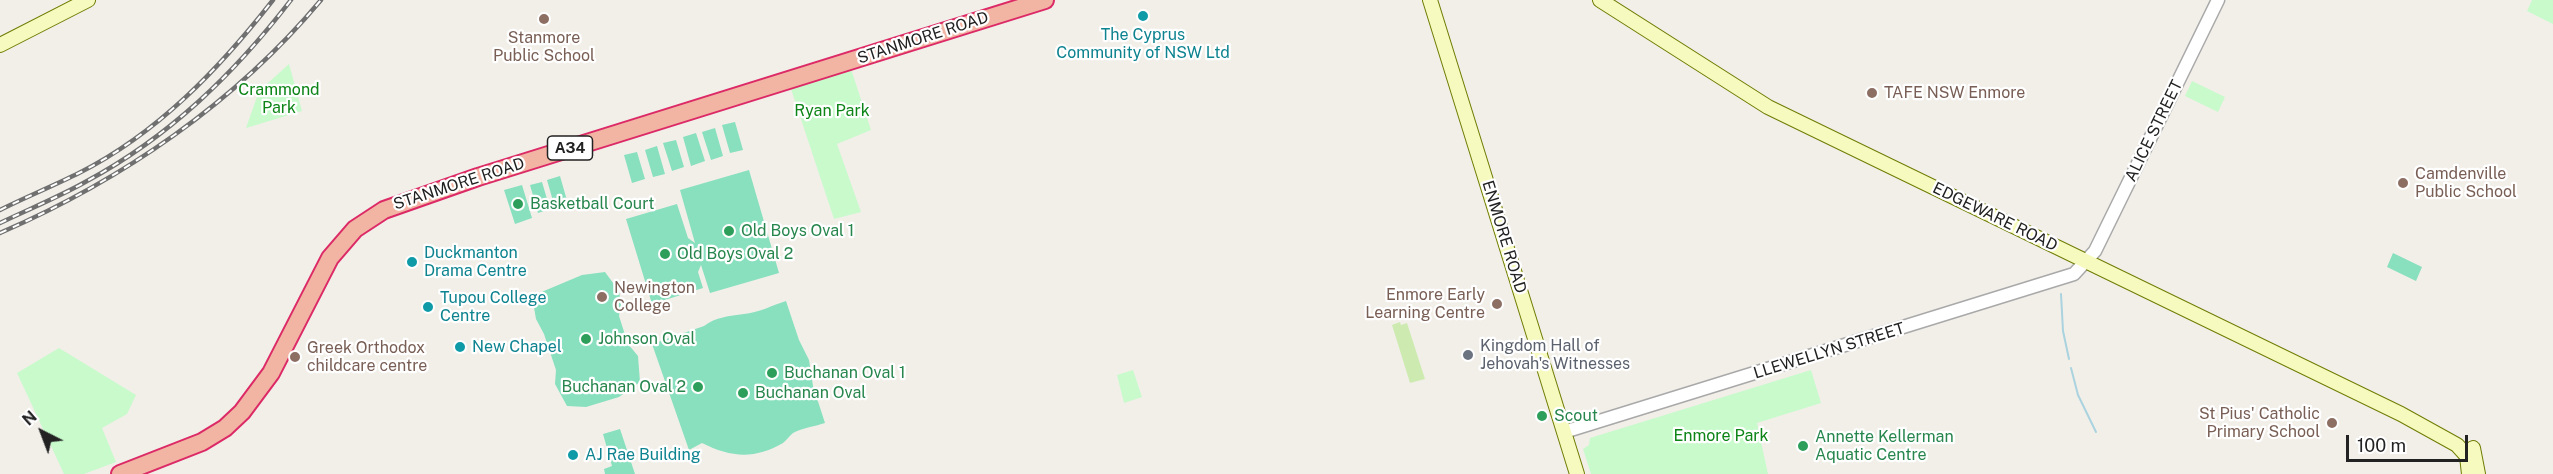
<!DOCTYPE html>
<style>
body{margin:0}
#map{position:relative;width:2553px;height:474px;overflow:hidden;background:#f2efe9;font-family:"Public Sans",sans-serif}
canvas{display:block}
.north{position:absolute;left:12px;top:402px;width:60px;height:60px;-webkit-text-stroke:4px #fff;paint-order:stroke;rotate:318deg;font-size:16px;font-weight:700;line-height:24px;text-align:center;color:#222}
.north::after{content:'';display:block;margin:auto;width:21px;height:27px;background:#222;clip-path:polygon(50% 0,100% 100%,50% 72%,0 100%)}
.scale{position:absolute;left:2346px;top:435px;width:122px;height:27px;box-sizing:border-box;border:3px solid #222;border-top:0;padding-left:8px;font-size:18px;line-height:21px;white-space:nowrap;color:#222;-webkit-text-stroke:4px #fff;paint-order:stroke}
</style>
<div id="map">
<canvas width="2553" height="474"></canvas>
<div class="north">N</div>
<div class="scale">100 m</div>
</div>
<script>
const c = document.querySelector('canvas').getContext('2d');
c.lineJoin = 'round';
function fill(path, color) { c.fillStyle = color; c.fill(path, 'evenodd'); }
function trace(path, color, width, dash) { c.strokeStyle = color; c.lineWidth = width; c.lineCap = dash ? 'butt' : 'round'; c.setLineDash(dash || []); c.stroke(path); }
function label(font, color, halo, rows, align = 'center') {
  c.font = font + ' "Public Sans",sans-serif'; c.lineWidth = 4.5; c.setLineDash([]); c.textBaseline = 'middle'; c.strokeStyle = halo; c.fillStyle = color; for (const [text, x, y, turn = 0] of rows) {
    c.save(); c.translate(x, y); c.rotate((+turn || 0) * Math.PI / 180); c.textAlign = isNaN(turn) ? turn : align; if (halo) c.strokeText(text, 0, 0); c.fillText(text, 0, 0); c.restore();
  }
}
fill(new Path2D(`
 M 1400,322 L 1401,325 L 1407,323 L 1425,379 L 1410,383 L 1392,325 Z`), '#cdebb0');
fill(new Path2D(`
 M 2532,0 L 2553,0 L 2553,24 L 2527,11 Z
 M 289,64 L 302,111 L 246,128 L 259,91 Z
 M 851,69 L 871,130 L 837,144 L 861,212 L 834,219 L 791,89 Z
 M 2192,81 L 2225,97 L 2218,112 L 2185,96 Z
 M 59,348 L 136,395 L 127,414 L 102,428 L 116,462 L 84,474 L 64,474 L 17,373 Z
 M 1133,370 L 1142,397 L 1124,403 L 1117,375 Z
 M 1811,370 L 1821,403 L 1757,423 L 1768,474 L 1591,474 L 1583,449 L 1589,445 L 1590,438 Z`), '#c8facc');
fill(new Path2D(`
 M 735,122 L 743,150 L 730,153 L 722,125 Z
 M 715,128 L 723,156 L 711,160 L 702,132 Z
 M 696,133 L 705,161 L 691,166 L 683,137 Z
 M 676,140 L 684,167 L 672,171 L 663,143 Z
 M 657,146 L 665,174 L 653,177 L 645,150 Z
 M 637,152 L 645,179 L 632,183 L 624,155 Z
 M 749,170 L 779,273 L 710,293 L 701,265 L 698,272 L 703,288 L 652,304 L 626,219 L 677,204 L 688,238 L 695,243 L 680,190 Z
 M 560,176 L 568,204 L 555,208 L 547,180 Z
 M 542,182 L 550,209 L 538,213 L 530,185 Z
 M 522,185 L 532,218 L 515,224 L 504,190 Z
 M 2393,253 L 2422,267 L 2416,281 L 2387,267 Z
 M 605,272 L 619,291 L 621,304 L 619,316 L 628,344 L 638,356 L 640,382 L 619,397 L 586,407 L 567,406 L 555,384 L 556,370 L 544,334 L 536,319 L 532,296 L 582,275 Z
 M 786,301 L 799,340 L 809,360 L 813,386 L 825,423 C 816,426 802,428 793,433 C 789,436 787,440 783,443 C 754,460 730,457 702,443 L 689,450 L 652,344 L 704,326 C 716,317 729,316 744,314 C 758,313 773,305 786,301 Z
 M 620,429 L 635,474 L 605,474 L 604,469 L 612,466 L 603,434 Z`), '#88e0be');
trace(new Path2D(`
 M 2061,294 L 2063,331 L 2069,359
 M 2071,368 L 2078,395 L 2096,432`), '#aad3df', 2);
const tertiary = new Path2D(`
 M 1564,432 L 2074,274 L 2095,251 L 2218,0`);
const secondary = new Path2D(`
 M 1430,0 L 1577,474
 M 1600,0 L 1768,107 L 2401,414 L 2457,445 L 2467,456 L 2469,474
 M 0,45 L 88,0
 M 2473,448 L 2478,474`);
const trunk = new Path2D(`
 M 120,474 L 202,442 L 225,428 L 242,412 L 271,373 L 330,258 L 355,229 L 384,210 L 478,177 L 1045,0`);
trace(tertiary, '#a9a9a9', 15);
trace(secondary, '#707d05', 16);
trace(trunk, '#dc2a67', 20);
trace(tertiary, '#fff', 12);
trace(secondary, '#f7fabf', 14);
trace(trunk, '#f2b4a3', 16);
const rail = new Path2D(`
 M 0,210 C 26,197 53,186 79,173 C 158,133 219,69 273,0
 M 0,223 C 29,209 59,197 87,181 C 169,137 234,74 291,0
 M 0,233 C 122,180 235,103 321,0`);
trace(rail, '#707070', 4.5);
trace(rail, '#fff', 2, [7]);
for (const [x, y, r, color] of [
 [1143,16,6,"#0f9aa8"],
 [544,19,6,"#8d6e63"],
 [1872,93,6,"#8d6e63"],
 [2403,183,6,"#8d6e63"],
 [518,204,6,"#2e9e5b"],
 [729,231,6,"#2e9e5b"],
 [665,254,6,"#2e9e5b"],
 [412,262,6,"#0f9aa8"],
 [602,297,6,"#8d6e63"],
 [1497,304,6,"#8d6e63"],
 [428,307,6,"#0f9aa8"],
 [586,339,6,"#2e9e5b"],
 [460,347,6,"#0f9aa8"],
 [1468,355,6,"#6b7280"],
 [295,357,6,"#8d6e63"],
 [772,373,6,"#2e9e5b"],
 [698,387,6,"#2e9e5b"],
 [743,393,6,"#2e9e5b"],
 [1542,416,6,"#2e9e5b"],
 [2332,423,6,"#8d6e63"],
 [1803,446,6,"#2e9e5b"],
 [573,455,6,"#0f9aa8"]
]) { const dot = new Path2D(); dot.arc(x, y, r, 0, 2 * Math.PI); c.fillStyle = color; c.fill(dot); trace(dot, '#fff', 2); }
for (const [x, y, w] of [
 [570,148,45]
]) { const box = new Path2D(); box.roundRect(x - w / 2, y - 12, w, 24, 4.5); c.fillStyle = '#fff'; c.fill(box); trace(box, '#222', 1.5); }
label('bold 15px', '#222', null, [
 ["A34",570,148]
]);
label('16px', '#0d838f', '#fff', [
 ["The Cyprus",1143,35,"center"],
 ["Community of NSW Ltd",1143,53,"center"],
 ["Duckmanton",424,253],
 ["Drama Centre",424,271],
 ["Tupou College",440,298],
 ["Centre",440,316],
 ["New Chapel",472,347],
 ["AJ Rae Building",585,455]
], 'left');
label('16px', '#785e54', '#fff', [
 ["Stanmore",544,38,"center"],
 ["Public School",544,56,"center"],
 ["TAFE NSW Enmore",1884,93],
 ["Camdenville",2415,174],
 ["Public School",2415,192],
 ["Newington",614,288],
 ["College",614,306],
 ["Enmore Early",1485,295,"right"],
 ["Learning Centre",1485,313,"right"],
 ["Greek Orthodox",307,348],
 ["childcare centre",307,366],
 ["St Pius' Catholic",2320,414,"right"],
 ["Primary School",2320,432,"right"]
], 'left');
label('16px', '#222', '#fff', [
 ["STANMORE ROAD",923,38,-18],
 ["ALICE STREET",2154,131,-64],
 ["STANMORE ROAD",459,184,-18],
 ["EDGEWARE ROAD",1995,217,26],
 ["ENMORE ROAD",1504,237,73],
 ["LLEWELLYN STREET",1829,351,-17]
]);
label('16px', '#0c8416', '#fff', [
 ["Crammond",279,90],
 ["Park",279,108],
 ["Ryan Park",832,111],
 ["Enmore Park",1721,436]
]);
label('16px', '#27864d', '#fff', [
 ["Basketball Court",530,204],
 ["Old Boys Oval 1",741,231],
 ["Old Boys Oval 2",677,254],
 ["Johnson Oval",598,339],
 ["Buchanan Oval 1",784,373],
 ["Buchanan Oval 2",686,387,"right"],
 ["Buchanan Oval",755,393],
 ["Scout",1554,416],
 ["Annette Kellerman",1815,437],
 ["Aquatic Centre",1815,455]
], 'left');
label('16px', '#5b616d', '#fff', [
 ["Kingdom Hall of",1480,346],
 ["Jehovah's Witnesses",1480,364]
], 'left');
</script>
